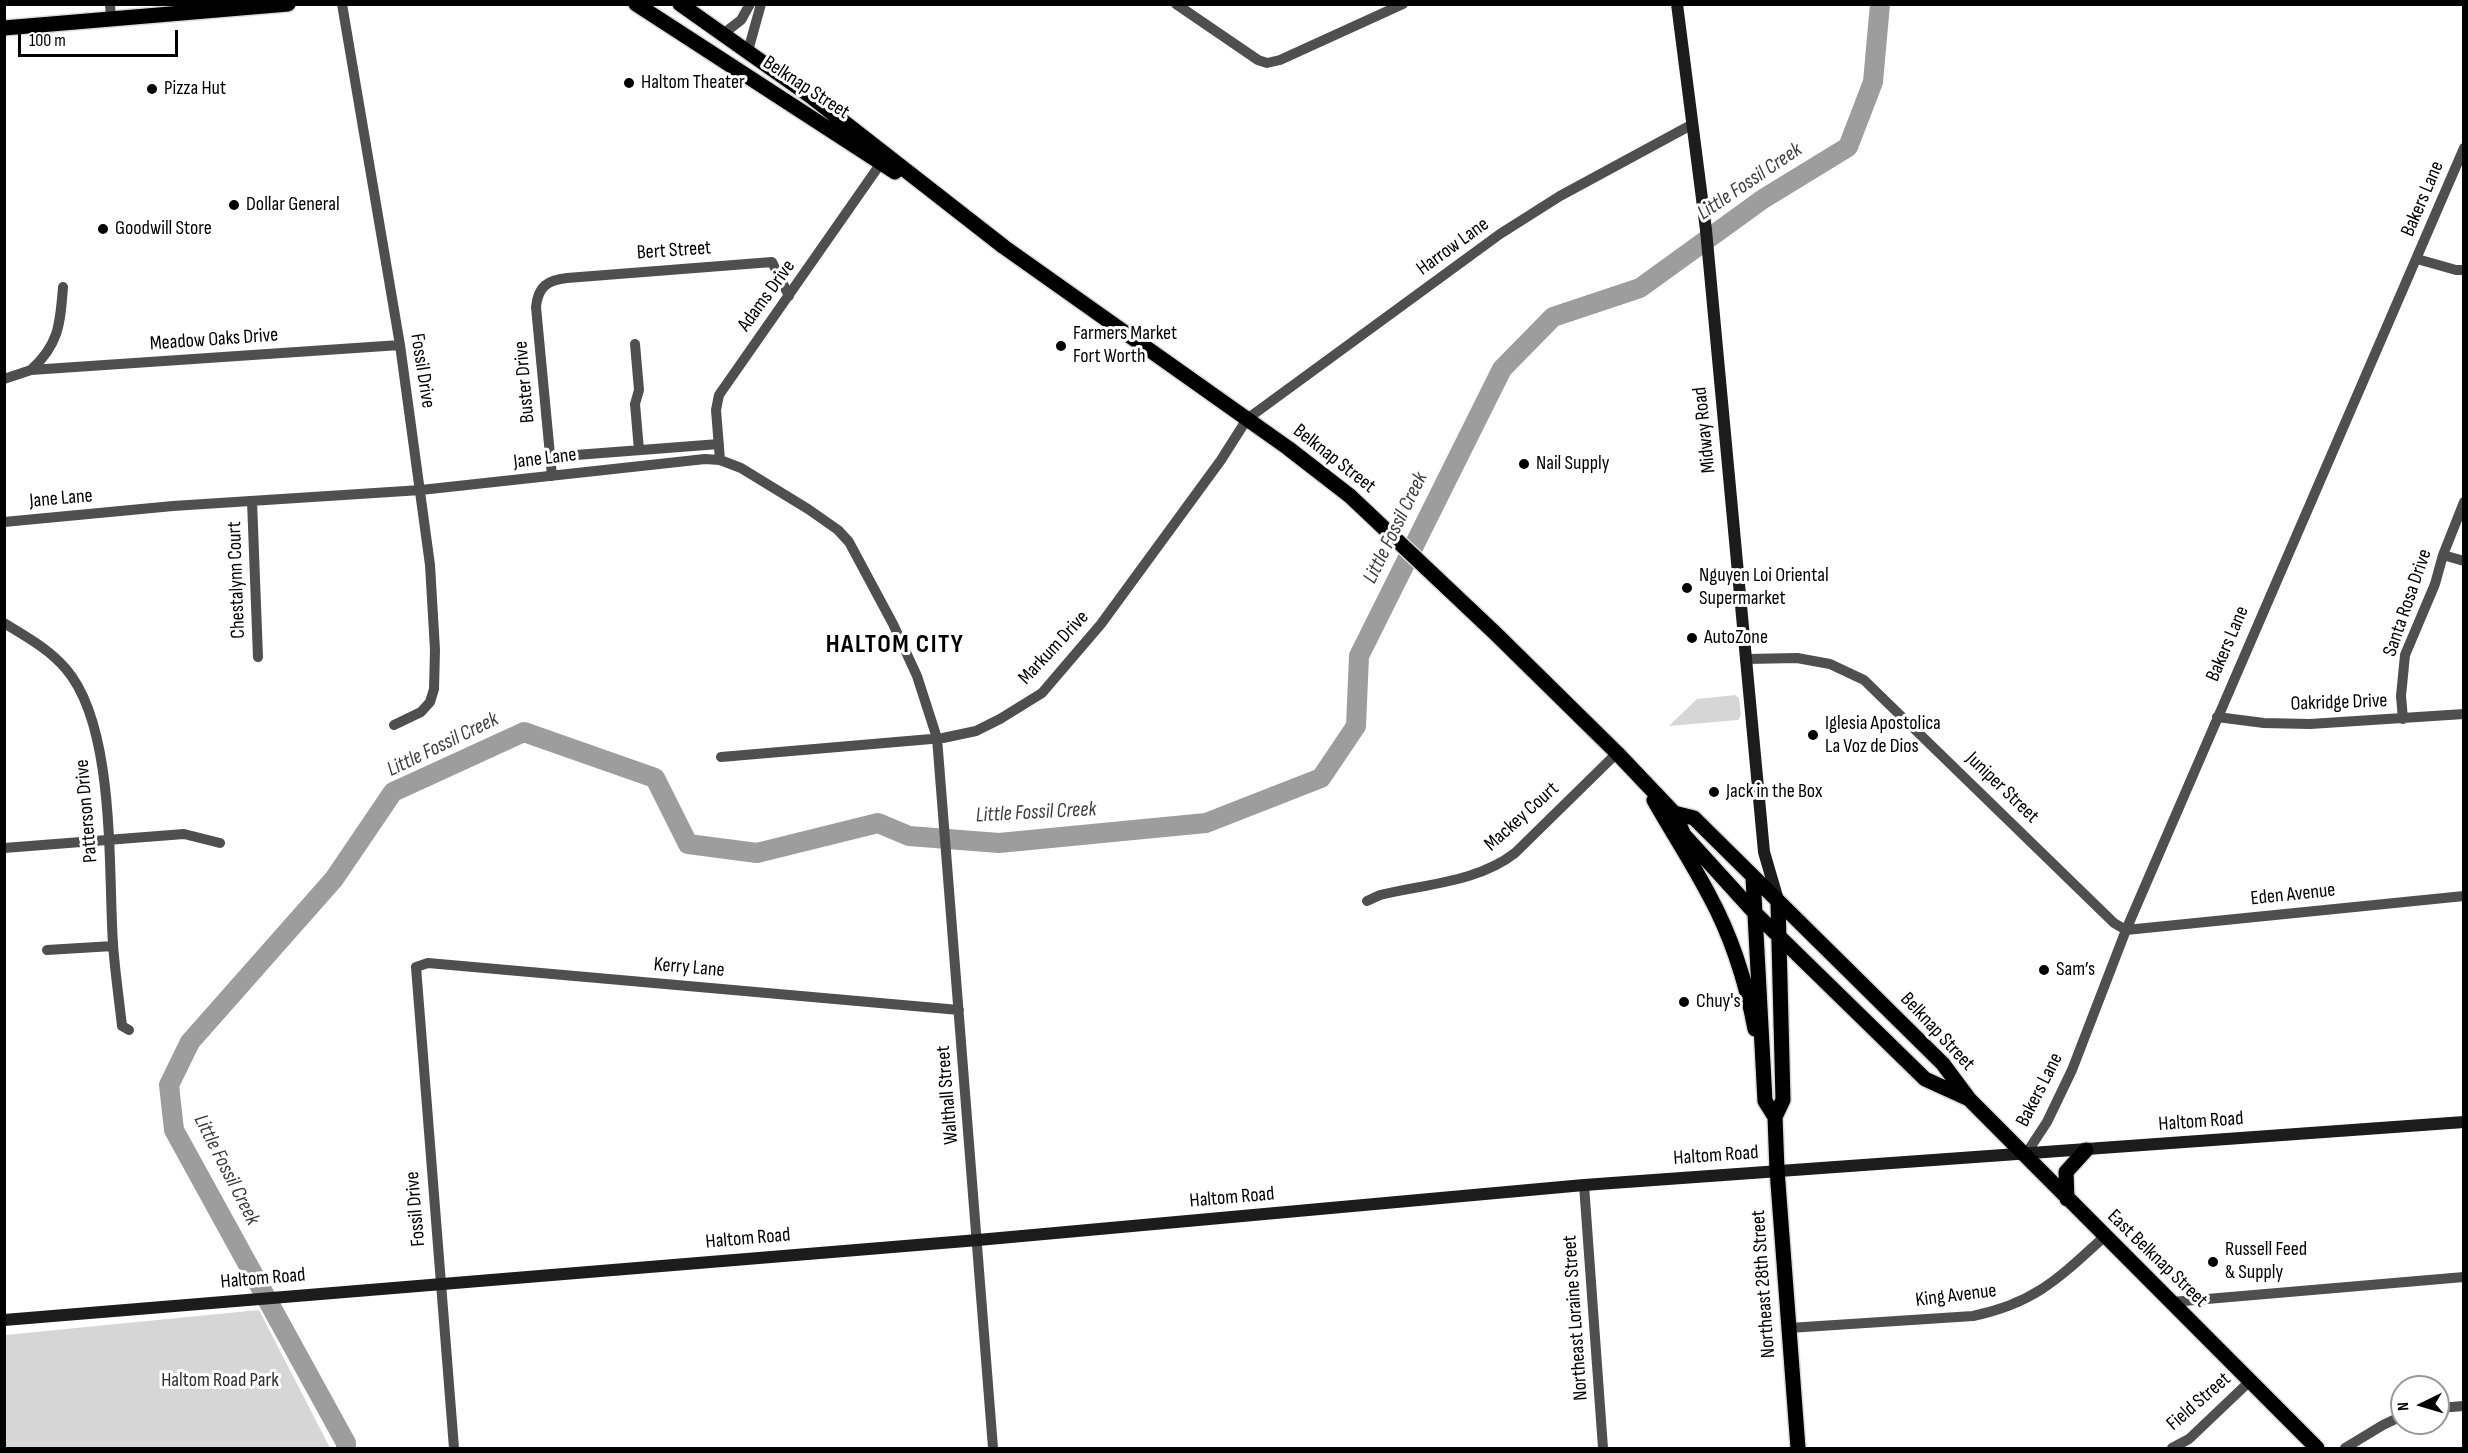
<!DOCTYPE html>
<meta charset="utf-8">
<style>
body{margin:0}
#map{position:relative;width:2468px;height:1453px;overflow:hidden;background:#fff;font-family:"Sofia Sans Condensed",sans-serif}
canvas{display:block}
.frame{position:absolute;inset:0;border:6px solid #000;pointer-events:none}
.north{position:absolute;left:2390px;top:1375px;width:60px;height:60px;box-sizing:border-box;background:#fff;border:2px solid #999;border-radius:50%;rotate:265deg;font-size:16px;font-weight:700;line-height:24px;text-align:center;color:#000}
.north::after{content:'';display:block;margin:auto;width:21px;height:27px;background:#000;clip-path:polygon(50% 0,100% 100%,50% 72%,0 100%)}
.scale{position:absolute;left:18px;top:30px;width:160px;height:27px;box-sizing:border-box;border:3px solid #000;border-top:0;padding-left:8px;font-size:18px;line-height:21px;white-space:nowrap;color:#000;-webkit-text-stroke:4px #fff;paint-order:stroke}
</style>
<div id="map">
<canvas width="2468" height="1453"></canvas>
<div class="frame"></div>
<div class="north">N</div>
<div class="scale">100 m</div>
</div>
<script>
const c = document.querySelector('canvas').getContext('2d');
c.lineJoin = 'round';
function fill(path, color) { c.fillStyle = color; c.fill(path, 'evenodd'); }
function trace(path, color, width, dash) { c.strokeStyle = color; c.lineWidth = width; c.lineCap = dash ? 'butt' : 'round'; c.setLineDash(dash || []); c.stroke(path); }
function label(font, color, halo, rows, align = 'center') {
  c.font = font + ' "Sofia Sans Condensed",sans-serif'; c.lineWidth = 6; c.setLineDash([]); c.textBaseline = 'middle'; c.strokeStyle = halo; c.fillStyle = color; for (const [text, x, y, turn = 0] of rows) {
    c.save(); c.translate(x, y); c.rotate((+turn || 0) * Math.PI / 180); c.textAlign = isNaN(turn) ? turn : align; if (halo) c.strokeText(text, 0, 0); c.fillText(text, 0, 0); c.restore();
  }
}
fill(new Path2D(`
 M 1735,695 L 1739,698 L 1741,715 L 1738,720 L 1669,726 L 1697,699 Z
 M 259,1310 L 330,1448 L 5,1448 L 5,1335 Z`), '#d6d6d6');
trace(new Path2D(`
 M 346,1448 L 346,1443 L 174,1130 L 169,1085 L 190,1042 L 334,879 L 393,792 L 524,732 L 655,778 L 688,844 L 757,853 L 878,823 L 909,836 L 999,843 L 1206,823 L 1321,778 L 1356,726 L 1359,656 L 1502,369 L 1553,317 L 1640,288 L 1763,199 L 1848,147 L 1873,82 L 1880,4`), '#9d9d9d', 20);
const primary = new Path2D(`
 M 636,4 L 895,172
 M 680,4 L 813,98 L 1004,247 L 1288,448 L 1350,496 L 1496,634 L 1617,753 L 1674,813 L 1684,835 L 1754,912 L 1925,1079 L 1969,1099
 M 4,28 L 288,4
 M 1654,800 C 1672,832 1692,862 1709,895 C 1732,937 1746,982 1755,1029
 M 1674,813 L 1694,818 L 1943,1064 L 1969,1099 L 2317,1448
 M 1753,877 L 1765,1101 L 1775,1117 L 1777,1170 L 1798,1448
 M 1775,1117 L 1783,1100 L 1778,902
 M 2067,1199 L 2066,1172 L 2086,1150`);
trace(primary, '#dbdbdb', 18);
trace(new Path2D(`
 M 110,4 L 111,19
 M 342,4 L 400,345 L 430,565 L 435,650 L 434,689 L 430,702 L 421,712 L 394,725
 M 1176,4 L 1258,60 L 1267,63 L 1280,60 L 1403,4
 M 723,34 L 741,20 L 750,4
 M 748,51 L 761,4
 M 2417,259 L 2456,270 L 2464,270
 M 635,344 L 639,390 L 635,404 L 639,450
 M 31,370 C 59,344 60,325 63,287
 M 4,379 L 31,370 L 400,345
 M 550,457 L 719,444
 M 720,460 L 716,410 L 719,395 L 881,163
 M 552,476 L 536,307 C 538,286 548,280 567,278 L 772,262 L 789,296
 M 252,501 L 258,657
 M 4,522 L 173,506 L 421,490 L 705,459 L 720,460 L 741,468 L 808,509 L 838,530 L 849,542 L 893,624 L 917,676 L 937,738 L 993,1448
 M 2443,555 L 2464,561
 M 4,623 C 27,637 49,649 66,669 C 116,727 108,870 113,944 C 115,972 119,999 122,1026 L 129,1030
 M 1747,659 L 1797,658 L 1830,664 L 1864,680 L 2114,923 L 2126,930 L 2464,896
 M 2217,717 L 2264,723 L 2310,724 L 2464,714
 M 2403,719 L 2401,696 L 2405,655 L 2435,584 L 2443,555 L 2464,502
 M 721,757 L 943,738 L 976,731 L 1000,719 L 1042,693 L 1101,624 L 1221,460 L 1247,419 L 1500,234 L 1560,196 L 1693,124
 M 4,848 L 184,834 L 220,843
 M 1367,901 L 1380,895 C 1425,884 1478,882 1515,853 L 1617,753
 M 47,950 L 113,946
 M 2026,1154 L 2047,1122 L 2072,1070 L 2126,930 L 2464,148
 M 1584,1185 L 1603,1448
 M 2172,1302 L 2464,1277
 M 1789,1328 L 1973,1316 C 2035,1303 2059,1278 2104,1237
 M 2438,1408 L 2464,1406
 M 454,1448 L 416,967 L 428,963 L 959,1010
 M 2172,1448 L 2189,1439 L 2250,1381
 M 2345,1448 L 2383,1425 L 2402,1416`), '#4f4f4f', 10);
trace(new Path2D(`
 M 1677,4 L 1706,230 L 1764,852 L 1778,900
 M 4,1320 L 978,1240 L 1584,1185 L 2464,1122`), '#1c1c1c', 12);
trace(primary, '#000', 15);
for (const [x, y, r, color] of [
 [629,83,6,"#000"],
 [152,89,6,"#000"],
 [234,205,6,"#000"],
 [103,229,6,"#000"],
 [1061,346,6,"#000"],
 [1524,464,6,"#000"],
 [1687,588,6,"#000"],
 [1692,638,6,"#000"],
 [1813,735,6,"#000"],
 [1714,792,6,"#000"],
 [2044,970,6,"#000"],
 [1684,1002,6,"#000"],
 [2213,1262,6,"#000"]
]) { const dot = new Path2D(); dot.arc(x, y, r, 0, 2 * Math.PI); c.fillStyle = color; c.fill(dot); trace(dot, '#fff', 2); }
label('20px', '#000', '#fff', [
 ["Haltom Theater",641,83],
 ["Pizza Hut",164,89],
 ["Dollar General",246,205],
 ["Goodwill Store",115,229],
 ["Farmers Market",1073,334],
 ["Fort Worth",1073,357],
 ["Nail Supply",1536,464],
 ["Nguyen Loi Oriental",1699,576],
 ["Supermarket",1699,599],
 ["AutoZone",1704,638],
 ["Iglesia Apostolica",1825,724],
 ["La Voz de Dios",1825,747],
 ["Jack in the Box",1726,792],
 ["Sam’s",2056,970],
 ["Chuy's",1696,1002],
 ["Russell Feed",2225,1250],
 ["& Supply",2225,1273]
], 'left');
label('20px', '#000', '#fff', [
 ["Belknap Street",806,88,33],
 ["Bakers Lane",2423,199,-67],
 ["Harrow Lane",1453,247,-36],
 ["Bert Street",674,251,-4],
 ["Adams Drive",767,296,-54],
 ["Meadow Oaks Drive",214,340,-4],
 ["Fossil Drive",422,371,81],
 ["Buster Drive",525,382,-95],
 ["Midway Road",1705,430,-96],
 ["Jane Lane",545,459,-7],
 ["Belknap Street",1334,459,38],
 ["Jane Lane",61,499,-5],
 ["Chestalynn Court",237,580,-92],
 ["Santa Rosa Drive",2408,603,-71],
 ["Bakers Lane",2228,644,-67],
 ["Markum Drive",1054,648,-47],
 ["Oakridge Drive",2339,703,-2],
 ["Juniper Street",2002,788,44],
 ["Patterson Drive",87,811,-95],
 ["Mackey Court",1522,817,-42],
 ["Eden Avenue",2293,895,-6],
 ["Kerry Lane",689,968,5],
 ["Belknap Street",1937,1032,47],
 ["Bakers Lane",2040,1090,-63],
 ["Walthall Street",948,1095,-95],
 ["Haltom Road",2201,1122,-4],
 ["Haltom Road",1716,1156,-4],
 ["Haltom Road",1232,1198,-5],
 ["Fossil Drive",416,1209,-95],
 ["Haltom Road",748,1239,-5],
 ["East Belknap Street",2157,1259,44],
 ["Haltom Road",263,1279,-5],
 ["Northeast 28th Street",1764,1284,-94],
 ["King Avenue",1956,1296,-7],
 ["Northeast Loraine Street",1576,1318,-94],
 ["Field Street",2199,1402,-41]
]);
label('20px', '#2d2d2d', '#fff', [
 ["Haltom Road Park",220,1381]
]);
label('italic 21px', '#3e3e3e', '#fff', [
 ["Little Fossil Creek",1750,182,-34],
 ["Little Fossil Creek",1396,528,-64],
 ["Little Fossil Creek",443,745,-26],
 ["Little Fossil Creek",1036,813,-3],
 ["Little Fossil Creek",226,1170,63]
]);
c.letterSpacing = '1.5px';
label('bold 26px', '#000', '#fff', [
 ["HALTOM CITY",895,645]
]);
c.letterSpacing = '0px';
</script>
